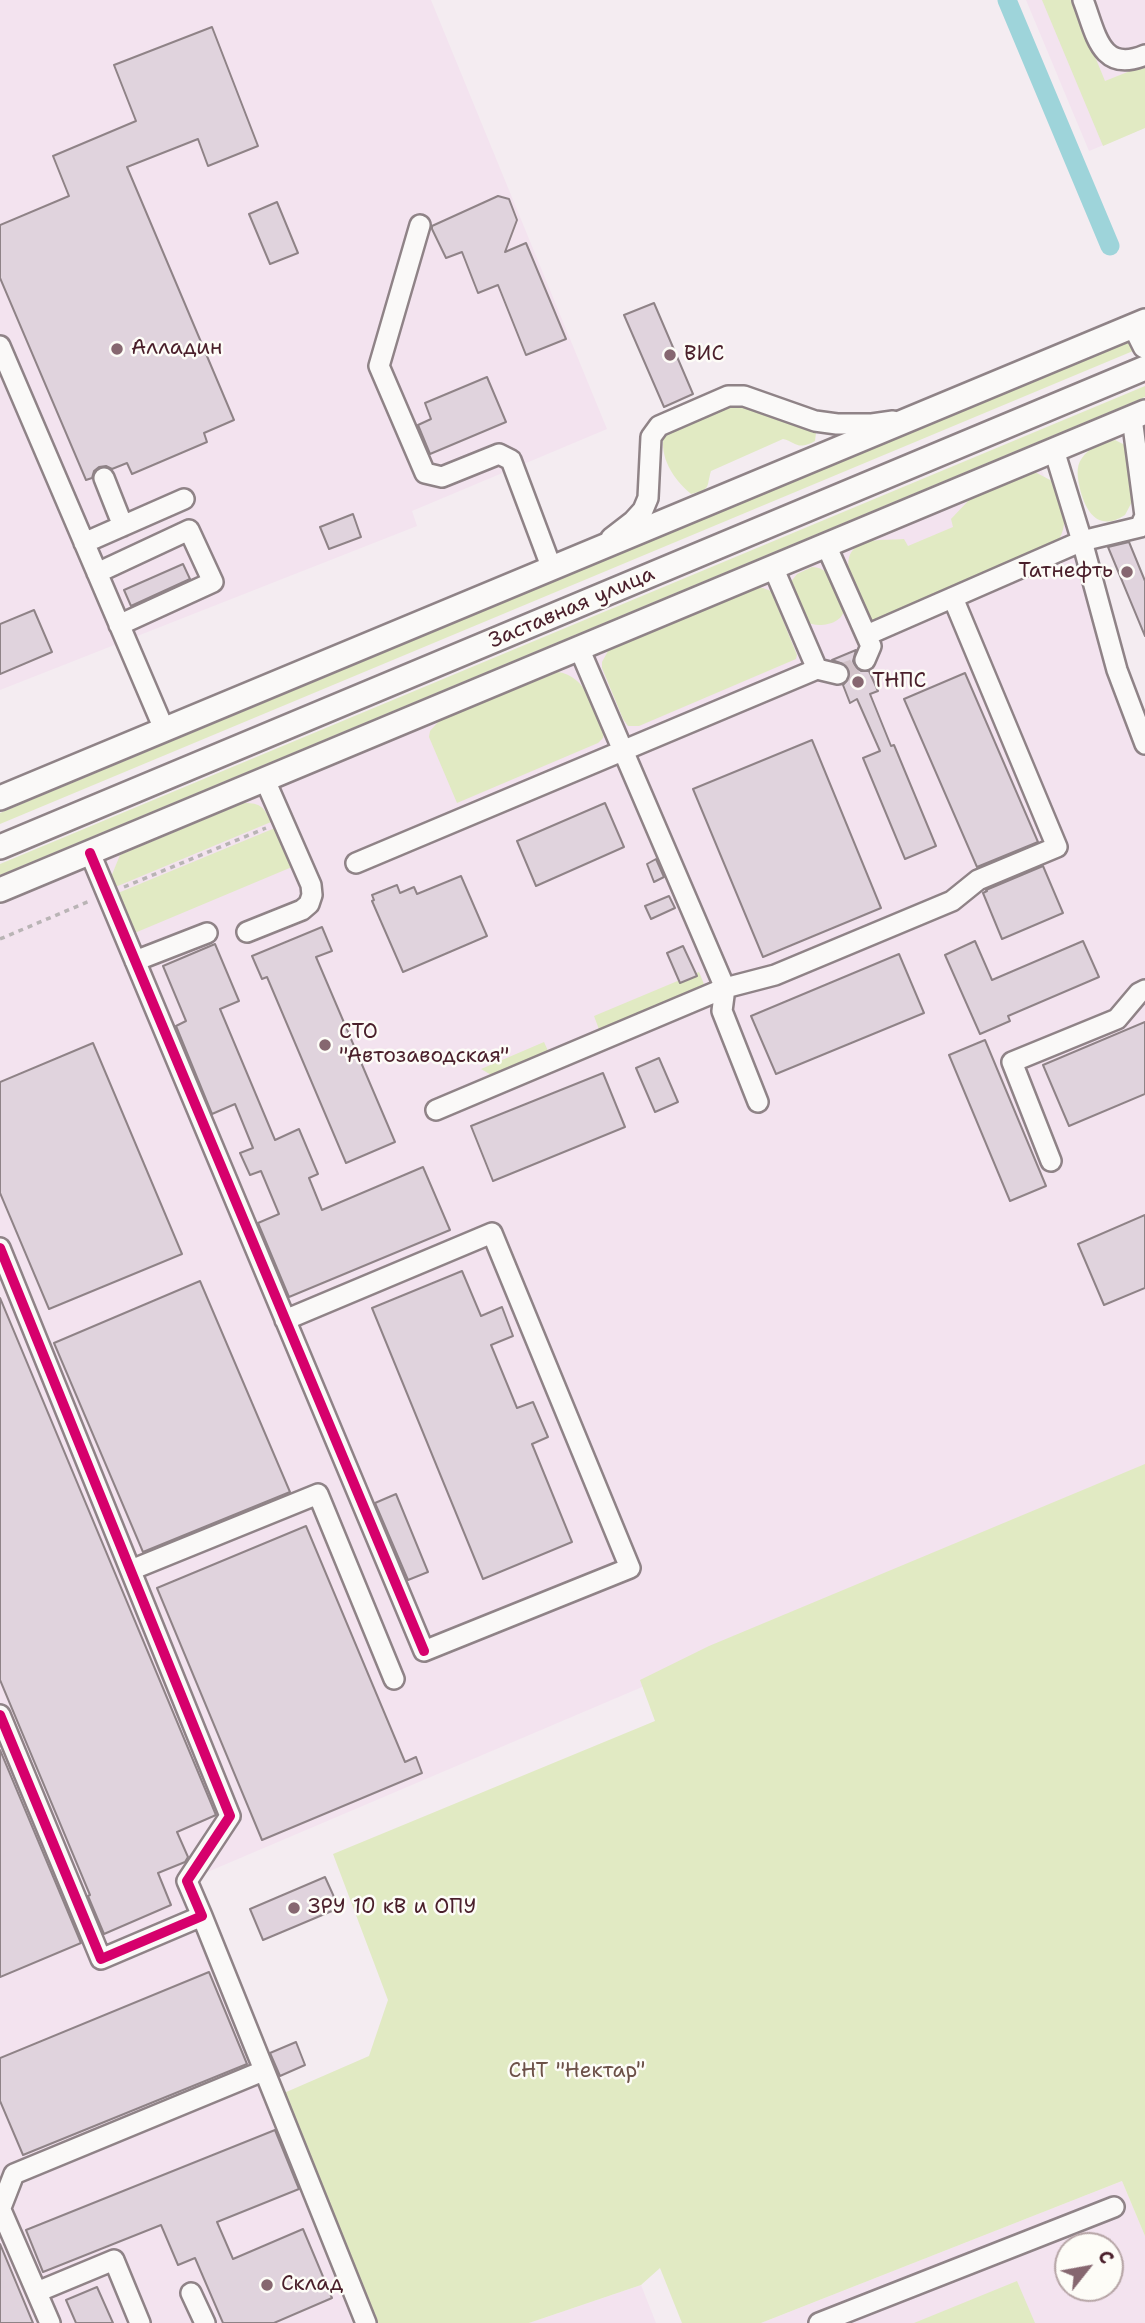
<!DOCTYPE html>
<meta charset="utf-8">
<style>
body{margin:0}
#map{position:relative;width:1145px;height:2323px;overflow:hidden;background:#f4ecf1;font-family:"Shantell Sans",sans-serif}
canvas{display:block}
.north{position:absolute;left:1054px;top:2232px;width:70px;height:70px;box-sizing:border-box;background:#fdfcf7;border:2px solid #b5a4a5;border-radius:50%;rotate:59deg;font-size:19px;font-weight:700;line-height:28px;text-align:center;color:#4a1f2b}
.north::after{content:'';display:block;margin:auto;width:24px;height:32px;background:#866770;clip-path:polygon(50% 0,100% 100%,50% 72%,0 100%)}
</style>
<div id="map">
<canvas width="1145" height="2323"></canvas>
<div class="north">С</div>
</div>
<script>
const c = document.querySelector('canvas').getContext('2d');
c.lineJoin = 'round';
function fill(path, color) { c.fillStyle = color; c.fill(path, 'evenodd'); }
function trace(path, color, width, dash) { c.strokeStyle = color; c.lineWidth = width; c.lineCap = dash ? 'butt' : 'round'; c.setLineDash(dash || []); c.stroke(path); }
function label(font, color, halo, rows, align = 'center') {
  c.font = font + ' "Shantell Sans",sans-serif'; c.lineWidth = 5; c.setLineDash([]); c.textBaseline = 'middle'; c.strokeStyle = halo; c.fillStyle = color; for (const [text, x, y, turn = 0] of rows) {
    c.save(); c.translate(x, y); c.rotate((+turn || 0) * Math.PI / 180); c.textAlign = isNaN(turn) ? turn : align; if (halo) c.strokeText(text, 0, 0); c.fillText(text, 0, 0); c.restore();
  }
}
fill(new Path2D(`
 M 0,0 L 431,0 L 607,429 L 412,511 L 417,526 L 0,690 Z
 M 1026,0 L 1145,0 L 1145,128 L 1089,151 Z
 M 1041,469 L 1145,715 L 1145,1473 L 198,1876 L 377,2323 L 0,2323 L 0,905 Z
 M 1122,2181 L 1145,2236 L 1145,2323 L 761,2323 ZM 1068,2246 L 1110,2246 L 1110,2288 L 1068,2288 Z
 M 641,2285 L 656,2323 L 529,2323 Z`), '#f3e3ef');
fill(new Path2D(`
 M 1042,0 L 1072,0 L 1105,81 L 1145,65 L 1145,128 L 1103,146 Z
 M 1145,335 L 1145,346 L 0,824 L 0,813 Z
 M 1145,386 L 1145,397 L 0,875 L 0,864 Z
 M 729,405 L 744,407 L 810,428 L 816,433 L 815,441 C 797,451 796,442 783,439 L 711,471 C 706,487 712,489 691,494 C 673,479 659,457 664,434 Z
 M 1115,440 L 1123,444 L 1126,448 L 1134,498 L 1125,515 C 1099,532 1086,513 1080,489 C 1078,479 1075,467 1082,458 C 1089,447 1103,443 1115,440 Z
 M 1035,472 L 1052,481 C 1063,500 1072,528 1054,545 L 871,623 C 860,598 826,549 871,541 C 882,539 894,540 904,539 L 908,546 L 953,527 L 951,519 L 970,499 Z
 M 812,567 C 818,567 823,569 827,573 C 832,578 844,604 844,610 C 842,625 815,629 806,621 L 790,583 L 797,574 Z
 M 758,588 L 763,588 L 771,591 L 797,655 L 796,659 L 639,726 L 628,726 L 623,719 L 602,668 L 602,662 L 608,651 Z
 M 558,672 C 586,676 594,708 604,732 L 603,738 L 598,743 L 457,803 L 429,737 L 430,731 L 439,721 Z
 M 244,803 C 261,803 264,807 271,822 L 113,888 L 111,877 L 120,855 Z
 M 275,828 L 292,867 L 137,932 L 133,932 L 117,895 L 118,893 Z
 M 699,972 L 704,984 L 702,987 L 600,1032 L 594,1016 Z
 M 544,1042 L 549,1053 L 493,1076 L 481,1069 Z
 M 1145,1464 L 1145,2236 L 1122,2181 L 761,2323 L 682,2323 L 660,2268 L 641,2285 L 529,2323 L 377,2323 L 284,2093 L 369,2056 L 388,2000 L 333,1854 L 655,1721 L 640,1680 L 709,1646 Z
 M 1017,2281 L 1035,2323 L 914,2323 Z`), '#e1eac3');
trace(new Path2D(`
 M 1007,0 L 1110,246`), '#9ed4da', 19);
const building = new Path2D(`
 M 212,27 L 258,146 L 208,166 L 198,139 L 127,167 L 234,420 L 204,433 L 207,442 L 132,474 L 127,463 L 112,469 L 106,466 L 99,467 L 94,471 L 92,478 L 86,480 L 0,278 L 0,225 L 69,196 L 53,156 L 136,121 L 114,65 Z
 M 498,196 L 509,199 L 517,220 L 505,252 L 526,243 L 566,339 L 526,355 L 498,285 L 478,293 L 462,252 L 446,258 L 432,229 L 432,226 Z
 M 277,202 L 298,253 L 270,264 L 249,214 Z
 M 654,303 L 693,394 L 664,407 L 624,315 Z
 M 487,377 L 506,422 L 430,454 L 418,425 L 431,419 L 425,403 Z
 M 353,514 L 361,537 L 329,549 L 320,527 Z
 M 1129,542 L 1145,581 L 1145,636 L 1108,547 Z
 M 183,564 L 190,579 L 131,606 L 124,590 Z
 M 34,610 L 52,652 L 0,674 L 0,624 Z
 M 856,650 L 853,661 L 855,667 L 861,671 L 869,671 L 878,691 L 870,694 L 891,746 L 894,745 L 936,846 L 905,859 L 863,758 L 880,751 L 857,699 L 850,703 L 843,685 L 850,677 L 849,670 L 846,665 L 832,660 Z
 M 965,673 L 1038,842 L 977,867 L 904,699 Z
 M 812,740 L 881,908 L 763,957 L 693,789 Z
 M 605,803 L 624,847 L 536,886 L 517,841 Z
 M 656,859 L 664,877 L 654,882 L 647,864 Z
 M 1043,866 L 1063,913 L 1002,939 L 983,893 L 987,891 L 986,890 Z
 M 461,876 L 487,936 L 403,972 L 372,901 L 374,900 L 372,895 L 397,885 L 400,893 L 414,887 L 417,894 Z
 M 669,896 L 675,908 L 651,919 L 645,906 Z
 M 322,927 L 332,951 L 316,957 L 395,1142 L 346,1163 L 267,977 L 262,979 L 252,956 Z
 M 975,941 L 992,980 L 1083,941 L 1099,977 L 1008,1016 L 1010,1021 L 980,1034 L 945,955 Z
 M 215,944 L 239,1001 L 220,1009 L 275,1140 L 299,1129 L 318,1174 L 309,1178 L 322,1210 L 423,1167 L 450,1230 L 289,1297 L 258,1223 L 279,1214 L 261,1171 L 250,1175 L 240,1153 L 253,1148 L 235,1104 L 212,1114 L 176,1026 L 186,1021 L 163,966 Z
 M 683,946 L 697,976 L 680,983 L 667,953 Z
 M 899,954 L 924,1013 L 776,1074 L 751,1016 Z
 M 1145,1022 L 1145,1094 L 1069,1126 L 1043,1065 Z
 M 985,1040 L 1046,1186 L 1010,1201 L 949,1055 Z
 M 93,1043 L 182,1254 L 49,1309 L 0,1193 L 0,1082 Z
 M 659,1058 L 678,1102 L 655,1112 L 636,1068 Z
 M 603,1073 L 625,1127 L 493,1181 L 471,1126 Z
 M 1145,1215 L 1145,1288 L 1104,1305 L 1078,1244 Z
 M 462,1271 L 481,1316 L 502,1307 L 513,1336 L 491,1345 L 517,1408 L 533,1402 L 548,1437 L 532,1444 L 572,1542 L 483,1579 L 372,1308 Z
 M 200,1281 L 290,1492 L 143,1552 L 54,1343 Z
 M 0,1298 L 216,1815 L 177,1832 L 188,1857 L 185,1862 L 158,1873 L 171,1905 L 104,1934 L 88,1896 L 90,1895 L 0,1680 Z
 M 396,1494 L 428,1572 L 408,1580 L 375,1503 Z
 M 306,1526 L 405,1762 L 416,1757 L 422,1773 L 262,1840 L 157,1588 Z
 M 0,1750 L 81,1943 L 0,1977 Z
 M 325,1877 L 339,1908 L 263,1940 L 250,1909 Z
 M 209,1972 L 247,2064 L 23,2155 L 0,2101 L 0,2058 Z
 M 296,2042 L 305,2065 L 280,2076 L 270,2053 Z
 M 275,2130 L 299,2189 L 217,2222 L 233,2259 L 303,2229 L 332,2298 L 274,2323 L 223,2323 L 195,2258 L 178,2265 L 161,2225 L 43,2272 L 26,2230 Z
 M 0,2244 L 33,2323 L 0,2323 Z
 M 97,2287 L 113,2323 L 76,2323 L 66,2300 Z`);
fill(building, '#e0d3dd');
trace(building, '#8f8387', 2);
trace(new Path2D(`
 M 838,674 L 853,669 L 865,660`), '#d2c3c9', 19, [19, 10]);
const minor = new Path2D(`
 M 1083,0 C 1096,33 1100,74 1145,55
 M 420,225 L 379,366 L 425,473 L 442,477 L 499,454 L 511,460 L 552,569
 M 0,346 L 164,729
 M 1054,450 L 1082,541 L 1140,527 L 1145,516 L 1132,418
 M 104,478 L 123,526
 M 611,538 L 633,521 L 643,510 L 648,498 L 651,437 L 659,426 L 728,396 L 744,396 L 815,421 L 837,424 L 872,424 L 893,421
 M 84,543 L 184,499
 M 826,545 L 871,646 L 865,660
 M 773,567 L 817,669 L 838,674
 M 97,573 L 189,530 L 213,582 L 119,625
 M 867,635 L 1082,541 L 1117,670 L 1145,744
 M 579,648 L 725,988 L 722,1011 L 758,1102
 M 90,853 L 424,1651 L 630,1568 L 492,1233 L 285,1320
 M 356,863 L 817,669
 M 247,932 L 302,910 L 309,904 L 312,895 L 311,885 L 265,780
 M 135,961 L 207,933
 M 436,1110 L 725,988 L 775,975 L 952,901 L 978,880 L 1057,847 L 953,598
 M 1051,1161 L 1012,1062 L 1117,1019 L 1139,993 L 1145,990
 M 0,1248 L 230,1816 L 187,1881 L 202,1916 L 101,1959 L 0,1715
 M 131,1570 L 318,1494 L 394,1679
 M 202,1916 L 366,2323
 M 0,2210 L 14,2174 L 263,2071
 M 1,2210 L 50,2323
 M 37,2292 L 114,2260 L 140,2323
 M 191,2293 L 205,2323
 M 819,2323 L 1114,2207`);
const major = new Path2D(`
 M 1135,326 L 1145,346
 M 0,798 L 1145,321
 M 0,847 L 1145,368
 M 0,890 L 1145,412`);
trace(minor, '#8f8387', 24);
trace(major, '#8f8387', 28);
trace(new Path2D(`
 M 124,887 L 266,828
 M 0,939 L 92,900`), '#b9b4b5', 3.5, [5, 5]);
trace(minor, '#faf9f8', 19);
trace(major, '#faf9f8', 23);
trace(new Path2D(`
 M 90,853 L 424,1651
 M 0,1248 L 230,1816 L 187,1881 L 202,1916 L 101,1959 L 0,1715`), '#d6006c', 10);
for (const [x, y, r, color] of [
 [117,349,7,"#866770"],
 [670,355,7,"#866770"],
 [1127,572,7,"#866770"],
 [858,682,7,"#866770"],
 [325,1045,7,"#866770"],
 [294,1908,7,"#866770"],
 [267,2285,7,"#866770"]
]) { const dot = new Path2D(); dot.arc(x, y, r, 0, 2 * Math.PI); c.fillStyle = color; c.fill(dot); trace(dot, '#fdfcf7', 2.5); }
label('21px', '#4a1f2b', '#fdfcf7', [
 ["Алладин",131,349],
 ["ВИС",684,355],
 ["Татнефть",1113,572,"right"],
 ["ТНПС",872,682],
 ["СТО",339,1033],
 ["\"Автозаводская\"",339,1057],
 ["ЗРУ 10 кВ и ОПУ",308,1908],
 ["Склад",281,2285]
], 'left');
label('21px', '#4a1f2b', '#fdfcf7', [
 ["Заставная улица",572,608,-23]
]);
label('21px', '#6c5148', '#fdfcf7', [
 ["СНТ \"Нектар\"",577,2072]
]);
</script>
